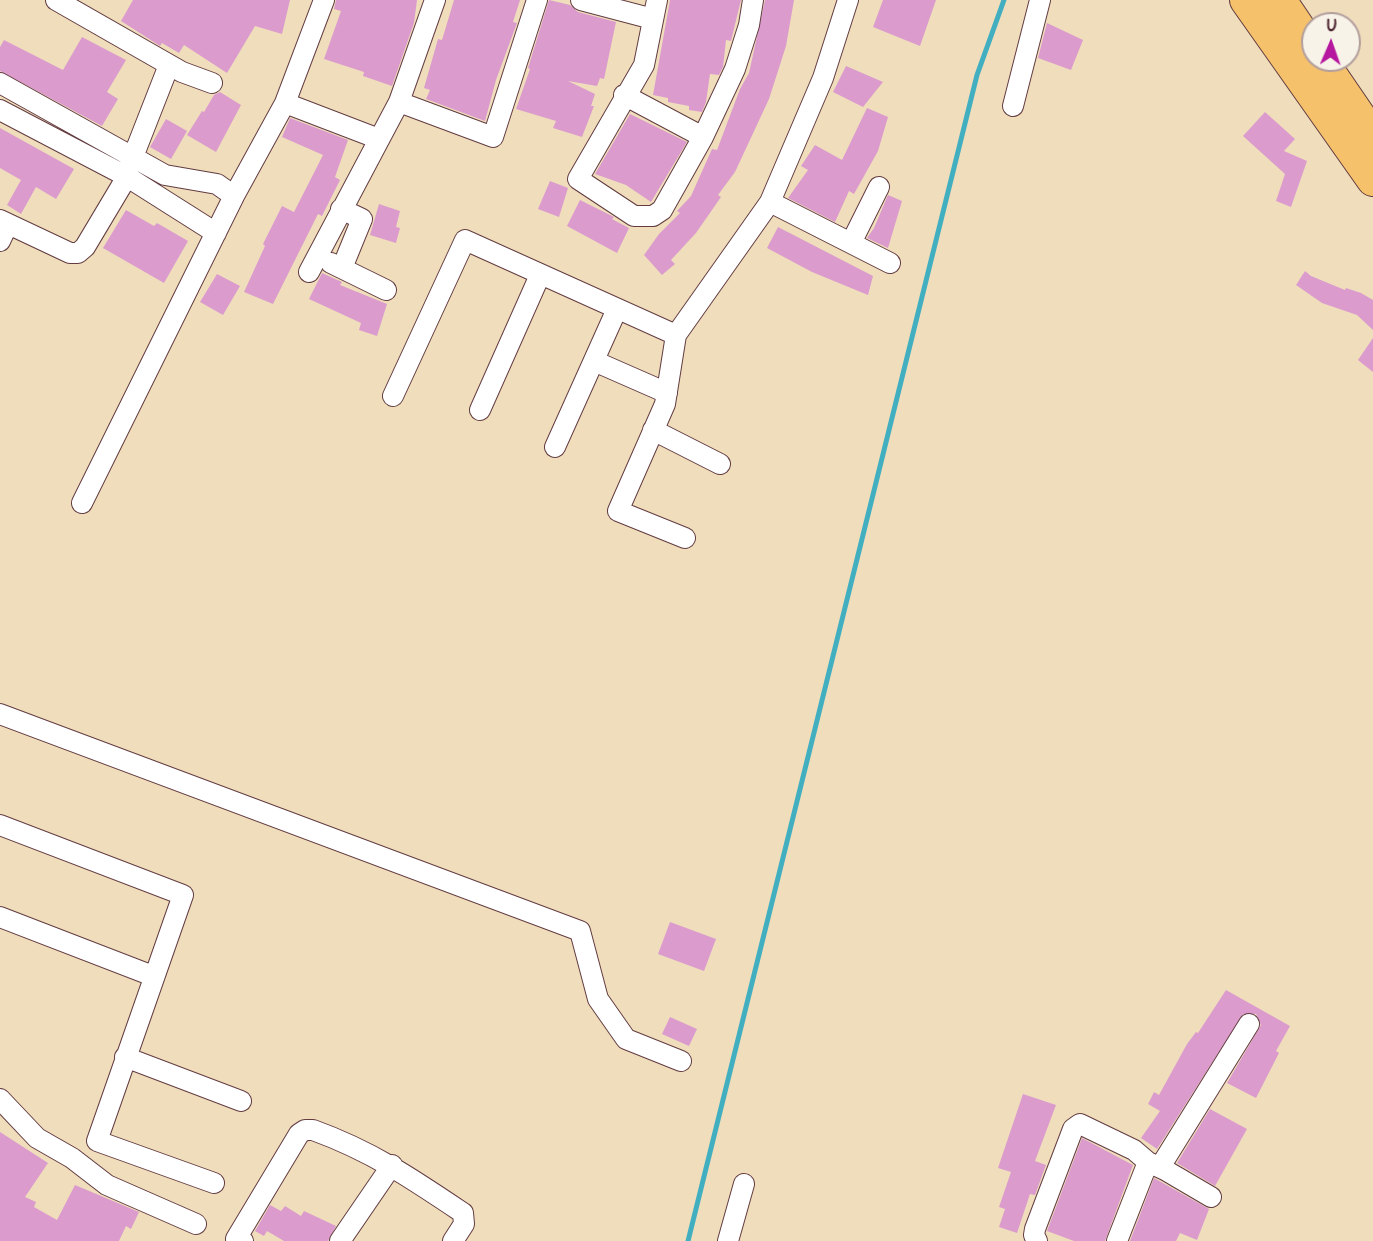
<!DOCTYPE html>
<style>
body{margin:0}
#map{position:relative;width:1373px;height:1241px;overflow:hidden;background:#efddbc;font-family:Pangolin,sans-serif}
canvas{display:block}
.north{position:absolute;left:1301px;top:12px;width:60px;height:60px;box-sizing:border-box;background:#f7f3e8;border:2px solid #b29e9c;border-radius:50%;rotate:2deg;font-size:16px;font-weight:700;line-height:24px;text-align:center;color:#4a1f2b}
.north::after{content:'';display:block;margin:auto;width:21px;height:27px;background:#b5179e;clip-path:polygon(50% 0,100% 100%,50% 72%,0 100%)}
</style>
<div id="map">
<canvas width="1373" height="1241"></canvas>
<div class="north">U</div>
</div>
<script>
const c = document.querySelector('canvas').getContext('2d');
c.lineJoin = 'round';
function trace(path, color, width, dash) { c.strokeStyle = color; c.lineWidth = width; c.lineCap = dash ? 'butt' : 'round'; c.setLineDash(dash || []); c.stroke(path); }
function fill(path, color) { c.fillStyle = color; c.fill(path, 'evenodd'); }
trace(new Path2D(`
 M 688,1241 L 977,75 L 1004,0`), '#42afc0', 5);
fill(new Path2D(`
 M 133,0 L 290,0 L 282,34 L 255,26 L 227,73 L 184,45 L 179,53 L 162,43 L 160,46 L 121,21 Z
 M 336,0 L 417,0 L 414,23 L 392,86 L 363,76 L 364,72 L 324,59 L 341,11 L 334,9 Z
 M 454,0 L 520,0 L 513,22 L 517,23 L 496,80 L 485,121 L 426,99 L 430,90 L 424,88 L 438,39 L 442,40 Z
 M 549,0 L 570,5 L 578,12 L 616,22 L 604,79 L 600,78 L 597,86 L 568,81 L 595,94 L 591,106 L 594,106 L 582,137 L 553,128 L 556,121 L 516,109 L 530,69 L 528,68 Z
 M 670,0 L 741,0 L 731,41 L 726,40 L 723,67 L 719,75 L 710,74 L 706,102 L 702,112 L 689,110 L 689,106 L 668,102 L 668,98 L 653,95 Z
 M 765,0 L 794,0 L 786,46 L 769,99 L 735,172 L 718,195 L 721,197 L 696,233 L 671,260 L 675,264 L 662,275 L 644,255 L 659,234 L 680,213 L 677,211 L 691,196 L 712,149 L 717,150 L 740,89 L 749,73 Z
 M 883,0 L 936,0 L 920,46 L 873,27 Z
 M 1047,23 L 1083,40 L 1071,70 L 1038,58 Z
 M 82,37 L 126,60 L 107,92 L 118,99 L 102,126 L 0,71 L 0,47 L 4,40 L 63,70 Z
 M 846,66 L 883,82 L 863,107 L 833,92 Z
 M 220,92 L 241,105 L 216,152 L 187,135 L 202,111 L 204,112 L 214,95 Z
 M 867,108 L 888,117 L 878,151 L 854,194 L 849,191 L 835,222 L 788,198 L 808,170 L 801,166 L 815,145 L 842,160 Z
 M 1265,112 L 1295,139 L 1284,151 L 1307,161 L 1291,207 L 1276,201 L 1285,174 L 1243,136 Z
 M 630,114 L 687,142 L 651,202 L 626,185 L 595,174 Z
 M 290,118 L 348,140 L 335,177 L 340,180 L 322,216 L 318,214 L 273,304 L 244,292 L 265,246 L 263,244 L 282,206 L 294,212 L 323,155 L 282,137 Z
 M 166,119 L 187,131 L 171,159 L 150,147 Z
 M 0,128 L 74,169 L 56,199 L 36,187 L 21,214 L 7,205 L 21,180 L 0,168 Z
 M 550,181 L 568,188 L 559,217 L 538,209 Z
 M 888,195 L 902,201 L 888,248 L 867,238 L 874,228 Z
 M 580,200 L 614,217 L 612,219 L 629,228 L 617,253 L 567,226 Z
 M 379,204 L 400,211 L 396,227 L 400,228 L 396,243 L 370,235 Z
 M 126,210 L 154,226 L 157,223 L 188,241 L 164,283 L 103,248 Z
 M 778,227 L 873,276 L 868,295 L 812,272 L 767,248 Z
 M 1305,271 L 1311,276 L 1345,290 L 1346,288 L 1361,293 L 1373,300 L 1373,330 L 1357,315 L 1322,303 L 1296,285 Z
 M 322,273 L 342,282 L 340,285 L 387,304 L 377,336 L 359,330 L 361,323 L 309,299 Z
 M 217,274 L 240,286 L 223,315 L 200,302 Z
 M 1373,338 L 1373,372 L 1358,360 Z
 M 670,922 L 716,939 L 704,971 L 658,954 Z
 M 1226,990 L 1290,1026 L 1276,1051 L 1279,1053 L 1256,1098 L 1227,1083 L 1261,1025 L 1256,1014 L 1243,1014 L 1157,1149 L 1141,1138 L 1160,1111 L 1148,1104 L 1154,1092 L 1159,1095 L 1187,1044 L 1196,1032 L 1198,1033 Z
 M 670,1017 L 697,1029 L 689,1046 L 662,1034 Z
 M 1023,1094 L 1056,1105 L 1035,1161 L 1046,1165 L 1035,1195 L 1030,1194 L 1017,1233 L 999,1227 L 1005,1209 L 999,1207 L 1011,1172 L 998,1168 Z
 M 1210,1109 L 1247,1129 L 1215,1186 L 1177,1163 Z
 M 0,1132 L 48,1163 L 25,1197 L 36,1202 L 34,1207 L 57,1220 L 75,1185 L 139,1212 L 131,1229 L 126,1226 L 119,1241 L 0,1241 Z
 M 1082,1138 L 1133,1165 L 1105,1241 L 1074,1241 L 1047,1231 Z
 M 1154,1178 L 1209,1209 L 1197,1240 L 1180,1233 L 1176,1241 L 1130,1241 Z
 M 270,1205 L 281,1211 L 285,1206 L 301,1216 L 304,1211 L 336,1226 L 328,1241 L 284,1241 L 267,1231 L 264,1236 L 255,1231 Z`), '#db9ccd');
const minor = new Path2D(`
 M 56,0 L 182,72 L 212,83
 M 581,0 L 653,19
 M 657,0 L 644,65 L 578,179 L 634,216 L 653,216 L 662,210 L 703,137 L 735,69 L 749,25 L 753,0
 M 0,83 L 165,175 L 217,184 L 234,196
 M 624,95 L 703,137
 M 399,102 L 493,137 L 537,0
 M 285,103 L 379,139
 M 1013,106 L 1040,0
 M 0,110 L 126,176 L 216,233
 M 770,202 L 890,263
 M 341,209 L 362,219 L 342,268
 M 0,220 L 70,253 L 78,253 L 85,247 L 122,185 L 169,65
 M 0,241 L 8,224
 M 851,243 L 879,187
 M 331,263 L 386,290
 M 309,272 L 399,102 L 435,0
 M 676,335 L 665,404 L 618,511 L 685,538
 M 594,361 L 667,393
 M 393,396 L 465,240 L 676,335 L 770,202 L 823,78 L 848,0
 M 480,410 L 540,275
 M 653,430 L 720,464
 M 555,447 L 617,309
 M 82,503 L 234,196 L 285,103 L 324,0
 M 0,714 L 580,931 L 598,999 L 626,1039 L 681,1061
 M 0,825 L 183,895 L 97,1141 L 214,1183
 M 0,917 L 153,976
 M 125,1057 L 241,1101
 M 0,1099 L 37,1138 L 72,1158 L 107,1185 L 196,1224
 M 1160,1167 L 1249,1024
 M 243,1241 L 236,1239 L 299,1134 L 305,1130 L 313,1130 C 371,1151 411,1178 463,1213 L 464,1224 L 453,1241
 M 340,1241 L 392,1165
 M 728,1241 L 744,1184
 M 1037,1241 L 1034,1235 L 1035,1229 L 1073,1129 L 1080,1124 L 1134,1150 L 1148,1162 L 1165,1170 L 1211,1197
 M 1117,1241 L 1148,1162`);
const primary = new Path2D(`
 M 1246,0 L 1373,180
 M 1280,0 L 1313,49
 M 1321,60 L 1373,136`);
trace(minor, '#633c41', 22);
trace(primary, '#633c41', 34);
trace(minor, '#fff', 20);
trace(primary, '#f5c16b', 32);
</script>
